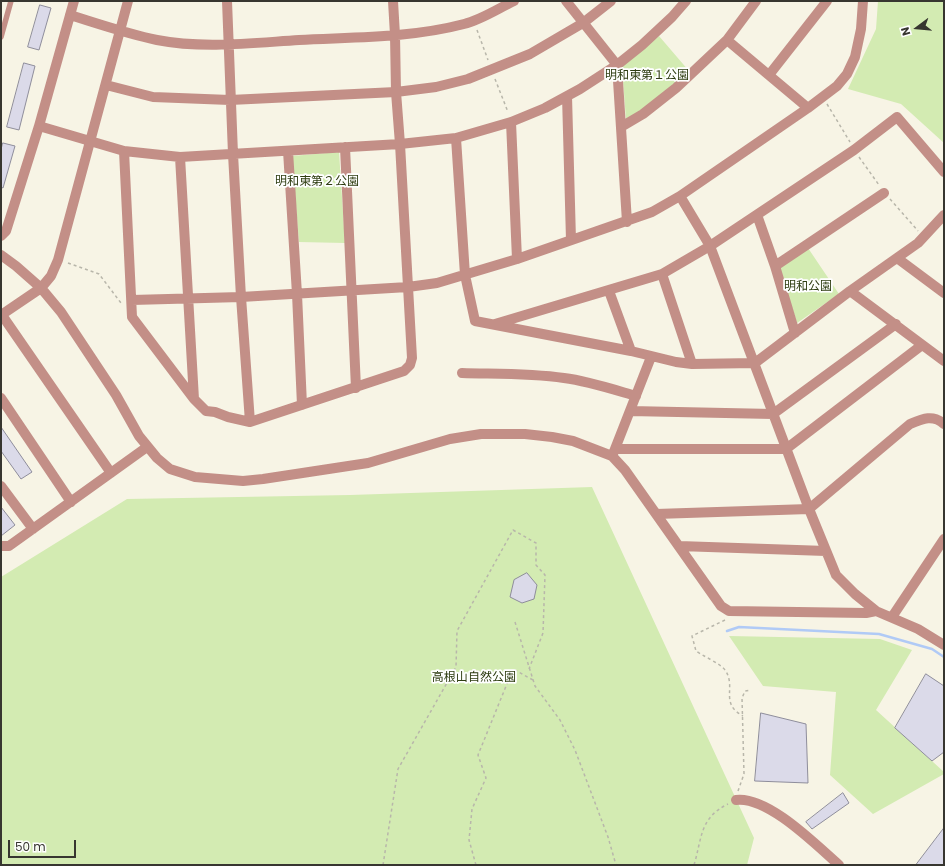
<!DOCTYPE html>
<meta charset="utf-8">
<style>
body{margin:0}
#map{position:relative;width:945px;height:866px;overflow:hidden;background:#f7f4e5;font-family:Poppins,sans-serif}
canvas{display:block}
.frame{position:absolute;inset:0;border:2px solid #373630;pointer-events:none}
.north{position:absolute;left:897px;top:8px;width:40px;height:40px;-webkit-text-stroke:3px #fff;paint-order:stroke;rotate:254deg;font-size:11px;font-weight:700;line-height:16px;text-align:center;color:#373630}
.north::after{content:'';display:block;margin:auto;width:14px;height:18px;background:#373630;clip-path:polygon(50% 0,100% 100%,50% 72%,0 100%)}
.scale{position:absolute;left:8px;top:840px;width:68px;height:18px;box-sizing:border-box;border:2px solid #373630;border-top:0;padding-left:5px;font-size:12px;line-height:14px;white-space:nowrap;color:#373630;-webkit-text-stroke:3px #fff;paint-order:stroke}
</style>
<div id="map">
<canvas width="945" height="866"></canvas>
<div class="frame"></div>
<div class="north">N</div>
<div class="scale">50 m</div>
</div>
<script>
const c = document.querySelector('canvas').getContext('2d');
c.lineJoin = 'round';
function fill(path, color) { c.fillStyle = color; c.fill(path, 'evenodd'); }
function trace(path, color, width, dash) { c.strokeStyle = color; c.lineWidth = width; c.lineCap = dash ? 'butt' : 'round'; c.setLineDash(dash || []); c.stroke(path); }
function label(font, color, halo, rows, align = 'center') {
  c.font = font + ' Poppins,"Noto Sans JP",sans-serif'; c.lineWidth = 3.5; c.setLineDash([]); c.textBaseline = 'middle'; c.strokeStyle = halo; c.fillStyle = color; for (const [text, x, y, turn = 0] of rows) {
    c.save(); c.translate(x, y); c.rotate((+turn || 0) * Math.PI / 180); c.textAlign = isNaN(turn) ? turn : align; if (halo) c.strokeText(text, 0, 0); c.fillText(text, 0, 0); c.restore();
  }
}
fill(new Path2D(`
 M 878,1 L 944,1 L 944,143 L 901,104 L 848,89 L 876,29 Z
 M 659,36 L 689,71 L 654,102 L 626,120 L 622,66 Z
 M 339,152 L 345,243 L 299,242 L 292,156 Z
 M 808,248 L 839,294 L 797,323 L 779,267 Z
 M 592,487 L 754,838 L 747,865 L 1,865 L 1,577 L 127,499 L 350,495 Z
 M 729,636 L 880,639 L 912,650 L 876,710 L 944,772 L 944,774 L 873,814 L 830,775 L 836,692 L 763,686 Z`), '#d3ebb2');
trace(new Path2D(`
 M 727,631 L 739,627 L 879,634 L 932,649 L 944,657`), '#b0caf6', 2.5);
const building = new Path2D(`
 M 40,5 L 51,8 L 39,50 L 28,47 Z
 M 24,63 L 35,66 L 19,130 L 7,127 Z
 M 3,143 L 15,146 L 3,188 L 1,187 L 1,150 Z
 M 1,427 L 32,472 L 21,479 L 1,451 Z
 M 1,507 L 15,525 L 1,536 Z
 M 527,573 L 537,585 L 534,599 L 522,603 L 510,597 L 514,580 Z
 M 926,674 L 944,686 L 944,752 L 932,761 L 895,728 Z
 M 761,713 L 806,724 L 808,783 L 755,781 Z
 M 843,793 L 849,803 L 812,829 L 806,822 Z
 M 944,828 L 944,865 L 916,865 Z`);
fill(building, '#dbdae9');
trace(building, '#8e8d9b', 1);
trace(new Path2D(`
 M 477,30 L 488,60
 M 495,79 L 508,112
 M 827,104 L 850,142
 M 859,157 L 879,185
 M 890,199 L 918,231
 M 68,263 L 99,274 L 121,303
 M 725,620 L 692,636 L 696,651 C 703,656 721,664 725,670 C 737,687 719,703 743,716
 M 515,622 L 535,686 L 560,720 L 575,750 L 608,837 L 616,865
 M 738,791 L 744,774 L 742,698 L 745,691 L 751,690
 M 383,865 L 398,769 L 456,667 L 457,631 L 513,530 L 536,543 L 536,565 L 545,575 L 543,633 L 529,669
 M 476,865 L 469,840 L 472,809 L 486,778 L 478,755 L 513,669 L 533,680
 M 694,865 C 702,839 699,818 728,804`), '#b8b6aa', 1.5, [3, 3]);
trace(new Path2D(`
 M 1,37 L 11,1`), '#c38f87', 5.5);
trace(new Path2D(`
 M 227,1 L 233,154 L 241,297 L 250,422
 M 566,1 L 617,65 L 627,222
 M 70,15 C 99,24 128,34 157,40 C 203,49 252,43 299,40 C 354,37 411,38 464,24 C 481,20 499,8 514,1
 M 727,40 L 808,108
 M 769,75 L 827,1
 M 106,85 L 153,97 L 230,100 L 396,92 L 436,87 L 468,79 L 530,54 L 583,23 L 611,1
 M 567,96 L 571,240
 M 511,122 L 517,259
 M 39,126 L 124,151 L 180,157 L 400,144 L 456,138 L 511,122 L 545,108 L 580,89 L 617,65 L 642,45 L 672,17 L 686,1
 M 621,127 L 643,114 L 676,88 L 727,40 L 756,1
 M 456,138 L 465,275 L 475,321 L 631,351 L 676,362 L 692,364 L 755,363 L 850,291 L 918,243 L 944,215
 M 345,147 L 356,388
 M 124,151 L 132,317 L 194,399 L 206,411 L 215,412 L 228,417 L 250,422 L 404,371 L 410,365 L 412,358 L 400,144 L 396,92 L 395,35 L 393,1
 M 288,151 L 297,294 L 302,405
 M 180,157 L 194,399
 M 757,215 L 775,266 L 795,333
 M 1,236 L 6,231 L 39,126 L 74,1
 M 1,255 L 16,266 L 41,288 L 61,312 L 116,395 L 139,436 L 157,458 L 170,469 L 195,477 L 243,481 L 263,479 L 368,463 L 450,439 L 481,434 L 525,434 L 552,437 L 573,441 L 612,456 L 625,470 L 721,606 L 729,611 L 866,613 L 876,611 L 855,594 L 836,575 L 809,509 L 710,246 L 680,196
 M 897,258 L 944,293
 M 775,266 L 884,193
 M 662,274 L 692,364
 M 609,291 L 631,351
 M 850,291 L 944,361
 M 132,300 L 241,297 L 408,287 L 437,283 L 517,259 L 652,212 L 680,196 L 808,108 L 837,86 L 847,74 L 855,57 L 861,29 L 863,1
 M 1,315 L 41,288 L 51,276 L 58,260 L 128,1
 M 2,315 L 111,473
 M 495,324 L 662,274 L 710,246 L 854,150 L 897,117 L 944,172
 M 462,373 C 496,374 530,373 564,378 C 588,381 612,389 636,396
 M 1,398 L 71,502
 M 630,411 L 773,414 L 896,324
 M 615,449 L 786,449 L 922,345
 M 613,454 L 651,357
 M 1,486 L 33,529
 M 656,514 L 809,509 L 910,424 C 922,419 933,414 944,424
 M 1,546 L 9,546 L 147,447
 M 679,546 L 826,551
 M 876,611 L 918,629 L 944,645
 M 892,617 L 944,539
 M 736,800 C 768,796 816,845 839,865`), '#c38f87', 10);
label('12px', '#2e3d11', '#fff', [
 ["明和東第１公園",647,76],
 ["明和東第２公園",317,182],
 ["明和公園",808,287],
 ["高根山自然公園",474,678]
]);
</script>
